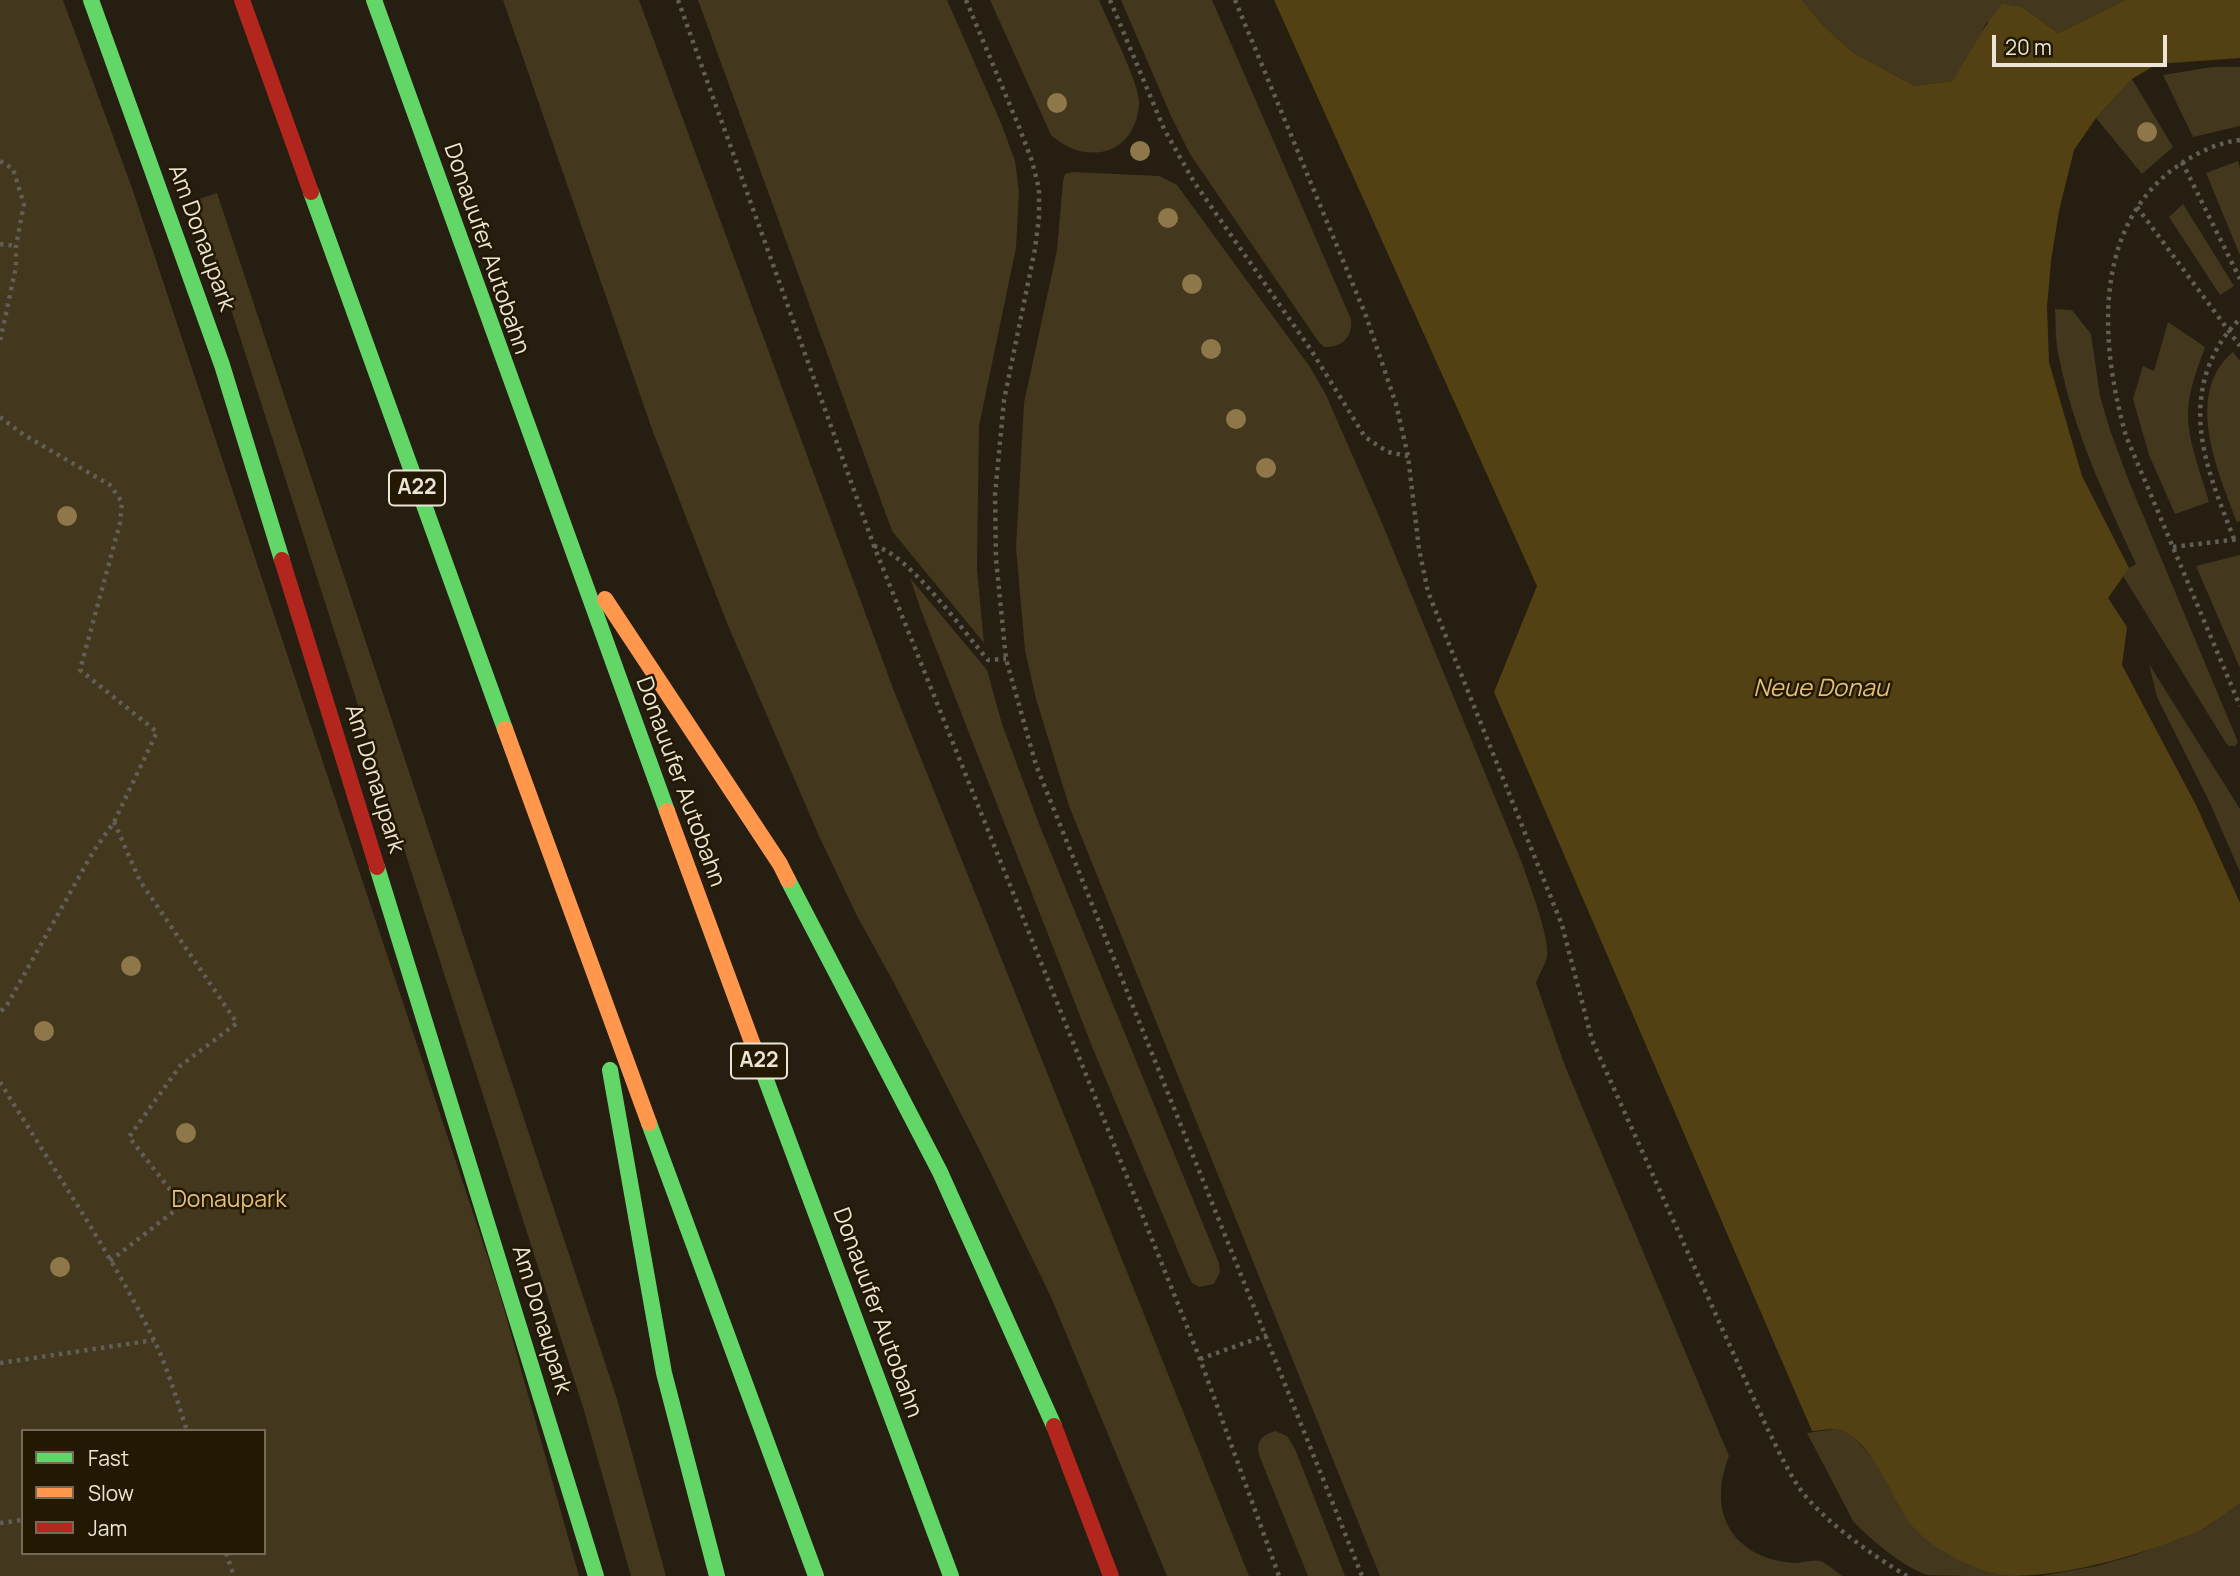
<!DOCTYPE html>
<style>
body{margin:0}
#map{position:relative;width:2240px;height:1576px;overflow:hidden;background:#251e11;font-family:Manrope,sans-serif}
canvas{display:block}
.legend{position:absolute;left:21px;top:1429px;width:245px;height:126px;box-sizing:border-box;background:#231902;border:2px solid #736b57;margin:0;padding:9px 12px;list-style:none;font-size:21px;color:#ece5d7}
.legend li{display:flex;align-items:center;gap:14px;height:35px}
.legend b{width:35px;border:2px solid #736b57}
.scale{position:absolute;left:1992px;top:35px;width:175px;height:32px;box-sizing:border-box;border:4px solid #ece5d7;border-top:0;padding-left:9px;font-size:21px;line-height:24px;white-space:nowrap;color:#ece5d7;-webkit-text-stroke:5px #231902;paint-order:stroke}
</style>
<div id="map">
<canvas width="2240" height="1576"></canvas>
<ul class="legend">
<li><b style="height:9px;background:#63d668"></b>Fast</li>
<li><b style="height:9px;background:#ff974d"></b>Slow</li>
<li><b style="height:9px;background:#b3261e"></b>Jam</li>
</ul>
<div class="scale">20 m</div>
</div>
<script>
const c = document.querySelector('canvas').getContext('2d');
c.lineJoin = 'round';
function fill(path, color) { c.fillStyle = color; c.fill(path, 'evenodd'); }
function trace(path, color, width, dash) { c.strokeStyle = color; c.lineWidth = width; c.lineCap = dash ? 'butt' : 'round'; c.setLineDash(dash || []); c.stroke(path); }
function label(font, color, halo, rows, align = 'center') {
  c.font = font + ' Manrope,sans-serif'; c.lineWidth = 5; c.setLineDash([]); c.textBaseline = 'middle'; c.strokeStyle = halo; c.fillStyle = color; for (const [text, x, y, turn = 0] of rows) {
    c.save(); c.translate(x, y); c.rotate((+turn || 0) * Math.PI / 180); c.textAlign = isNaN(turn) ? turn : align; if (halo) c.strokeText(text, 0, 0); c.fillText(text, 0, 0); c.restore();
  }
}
fill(new Path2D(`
 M 0,0 L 63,0 L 132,188 L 499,1291 L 579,1576 L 0,1576 ZM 23,1431 L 264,1431 L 264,1553 L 23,1553 Z
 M 503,0 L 639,0 L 894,691 L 1249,1576 L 1167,1576 L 1050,1295 L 981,1153 L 894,983 L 857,916 L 819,836 L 727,623 L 653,432 Z
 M 698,0 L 947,0 L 1001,123 L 1015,161 L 1019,192 L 1016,248 L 979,426 L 977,569 L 984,643 L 892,531 Z
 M 990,0 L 1099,0 C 1108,22 1138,81 1139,101 C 1139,123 1128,145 1106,151 C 1085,156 1067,149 1051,135 Z
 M 1121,0 L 1212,0 L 1351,319 C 1353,337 1342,348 1324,347 L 1318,341 L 1190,154 L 1171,116 Z
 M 1802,0 L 2125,0 L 2058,33 L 2024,8 L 1986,23 L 1972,53 L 1952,81 L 1915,86 L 1852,52 L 1822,24 Z
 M 2212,67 L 2240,67 L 2240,126 L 2193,137 L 2163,75 Z
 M 2132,79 L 2173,147 L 2142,174 L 2096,118 Z
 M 2238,161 L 2240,168 L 2240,255 L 2206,173 Z
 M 1073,172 L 1159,176 L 1177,185 L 1310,367 L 1326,395 L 1382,523 L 1522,863 C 1529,884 1550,937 1547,957 C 1545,966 1539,974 1536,983 L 1565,1066 L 1729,1456 C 1707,1512 1731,1557 1793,1563 C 1801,1563 1812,1559 1820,1561 C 1827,1563 1836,1572 1842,1576 L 1380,1576 L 1069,806 L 1036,699 L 1025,650 L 1016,548 L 1024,403 L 1057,250 L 1063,181 L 1065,174 Z
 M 217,193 L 617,1399 L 666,1576 L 631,1576 L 583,1407 L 196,200 Z
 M 2183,204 L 2234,286 L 2220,295 L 2169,217 Z
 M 2055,309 L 2072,310 L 2091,334 L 2100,396 L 2110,430 L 2128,479 L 2238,742 L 2235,746 L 2229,746 L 2226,743 L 2123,576 L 2129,568 L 2136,564 C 2105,497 2073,430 2059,357 C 2055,342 2056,325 2055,309 Z
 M 2168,322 L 2205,347 C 2198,367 2189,389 2188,411 C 2187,440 2201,473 2209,502 L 2175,514 L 2149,455 L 2133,399 L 2143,366 L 2154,371 Z
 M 2233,352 L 2240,361 L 2240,521 L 2237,522 C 2218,472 2183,394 2233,352 Z
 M 2240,555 L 2240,668 L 2196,566 Z
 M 910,578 L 987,670 L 1002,724 L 1039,824 L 1219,1263 L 1220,1272 L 1214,1284 L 1199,1287 L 1192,1283 L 1189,1277 L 1093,1049 L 922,613 Z
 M 2149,664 L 2240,809 L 2240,872 L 2209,801 L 2157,697 Z
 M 1835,1429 L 1851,1434 L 1874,1460 L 1900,1505 L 1987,1571 L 2008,1576 C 1991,1576 1939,1576 1927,1575 C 1903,1567 1870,1539 1853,1521 L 1807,1433 Z
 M 1275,1431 L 1287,1436 L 1295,1449 L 1345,1576 L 1308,1576 L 1259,1455 C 1256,1440 1262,1436 1275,1431 Z
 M 2240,1503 L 2240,1576 L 2041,1576 L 2097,1566 L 2135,1555 L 2204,1529 Z`), '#43371d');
fill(new Path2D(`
 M 1274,0 L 1802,0 L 1822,24 L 1852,52 L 1915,86 L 1952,81 C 1970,55 1982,27 2002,4 L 2024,8 L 2058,33 L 2125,0 L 2240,0 L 2240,58 L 2157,64 L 2132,79 L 2096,118 L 2074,150 L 2059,211 L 2051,261 L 2047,307 L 2049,362 L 2082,476 L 2129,568 L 2108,598 L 2127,627 L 2122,665 L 2197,807 L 2240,903 L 2240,1503 C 2229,1511 2217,1520 2205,1528 C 2195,1534 2182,1537 2171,1542 C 2122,1560 2062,1576 2009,1576 C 1980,1573 1935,1551 1915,1529 C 1893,1505 1871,1431 1833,1429 C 1826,1429 1819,1431 1812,1431 L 1494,692 L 1537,586 Z`), '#534113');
trace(new Path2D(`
 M 678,0 L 874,546 L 1200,1359 L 1279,1576
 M 966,0 L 1019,127 L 1032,161 L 1039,189 L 1039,217 L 1035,249 L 1004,400 L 995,495 L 996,559 L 1006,659 L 1036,765 L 1362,1576
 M 1110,0 L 1164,129 L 1194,182 L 1311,350 L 1365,437 L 1388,452 L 1408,456
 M 1235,0 L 1366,316 L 1396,404 L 1408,456 L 1419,549 L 1428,592 L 1562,925 L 1592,1040 L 1767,1428 C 1777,1447 1786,1468 1798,1486 C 1819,1518 1873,1556 1907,1576
 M 2240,140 C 2215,143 2192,155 2172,170 C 2091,233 2101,348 2126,436 L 2240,706
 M 0,161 L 13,169 L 24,204 L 16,246 L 16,267 L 0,341
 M 2182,162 L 2240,279
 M 2137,207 L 2240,346
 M 0,244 L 16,246
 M 0,417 L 24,435 L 110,485 L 122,502 L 120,523 L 80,670 L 157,732 L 114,822 L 93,852 L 7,1005 L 0,1012
 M 2234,539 C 2213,484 2187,428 2208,368 C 2215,350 2225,333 2240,319
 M 874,546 C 907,552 964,632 988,660 L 1006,659
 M 2173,547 L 2240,539
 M 0,1082 C 52,1167 110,1251 154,1340 C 168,1369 177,1400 187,1431
 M 110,1261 L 182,1205 L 129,1137 L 180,1066 L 237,1023 L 140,881 L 114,822
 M 1200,1359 L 1267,1335
 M 0,1363 L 154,1340
 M 0,1523 L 23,1520
 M 226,1553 L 234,1576`), '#615e56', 4.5, [3.5, 5]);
trace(new Path2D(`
 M 91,0 L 222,365 L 282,560
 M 374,0 L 667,811
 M 311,192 L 505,729
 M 377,867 L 596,1576
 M 788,880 L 940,1172 L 1054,1426
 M 753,1045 L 951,1576
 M 610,1070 L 664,1373 L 717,1576
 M 649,1123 L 816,1576`), '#63d668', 16);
trace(new Path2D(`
 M 605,599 L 780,864 L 788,880
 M 505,729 L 649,1123
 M 667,811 L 753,1045`), '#ff974d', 16);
trace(new Path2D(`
 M 242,0 L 311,192
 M 282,560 L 377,867
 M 1054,1426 L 1111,1576`), '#b3261e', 16);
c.fillStyle = '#8e784a';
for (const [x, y] of [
 [1057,103],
 [2147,132],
 [1140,151],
 [1168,218],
 [1192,284],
 [1211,349],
 [1236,419],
 [1266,468],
 [67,516],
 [131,966],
 [44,1031],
 [186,1133],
 [60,1267]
]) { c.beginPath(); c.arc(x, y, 10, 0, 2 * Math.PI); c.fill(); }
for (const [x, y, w] of [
 [417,488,56],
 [759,1061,56]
]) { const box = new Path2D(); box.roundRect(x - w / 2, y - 17.5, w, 35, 5); c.fillStyle = '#231902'; c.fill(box); trace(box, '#ece5d7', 2); }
label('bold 21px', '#ece5d7', null, [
 ["A22",417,488],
 ["A22",759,1061]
]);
label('23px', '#ece5d7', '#231902', [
 ["Am Donaupark",201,238,70],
 ["Donauufer Autobahn",486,249,71],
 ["Am Donaupark",374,779,73],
 ["Donauufer Autobahn",680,782,70],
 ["Donauufer Autobahn",877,1313,70],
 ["Am Donaupark",541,1320,73]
]);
label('23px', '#e3c178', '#231902', [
 ["Donaupark",229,1201]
]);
label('italic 24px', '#e0be75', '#231902', [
 ["Neue Donau",1821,689]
]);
</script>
